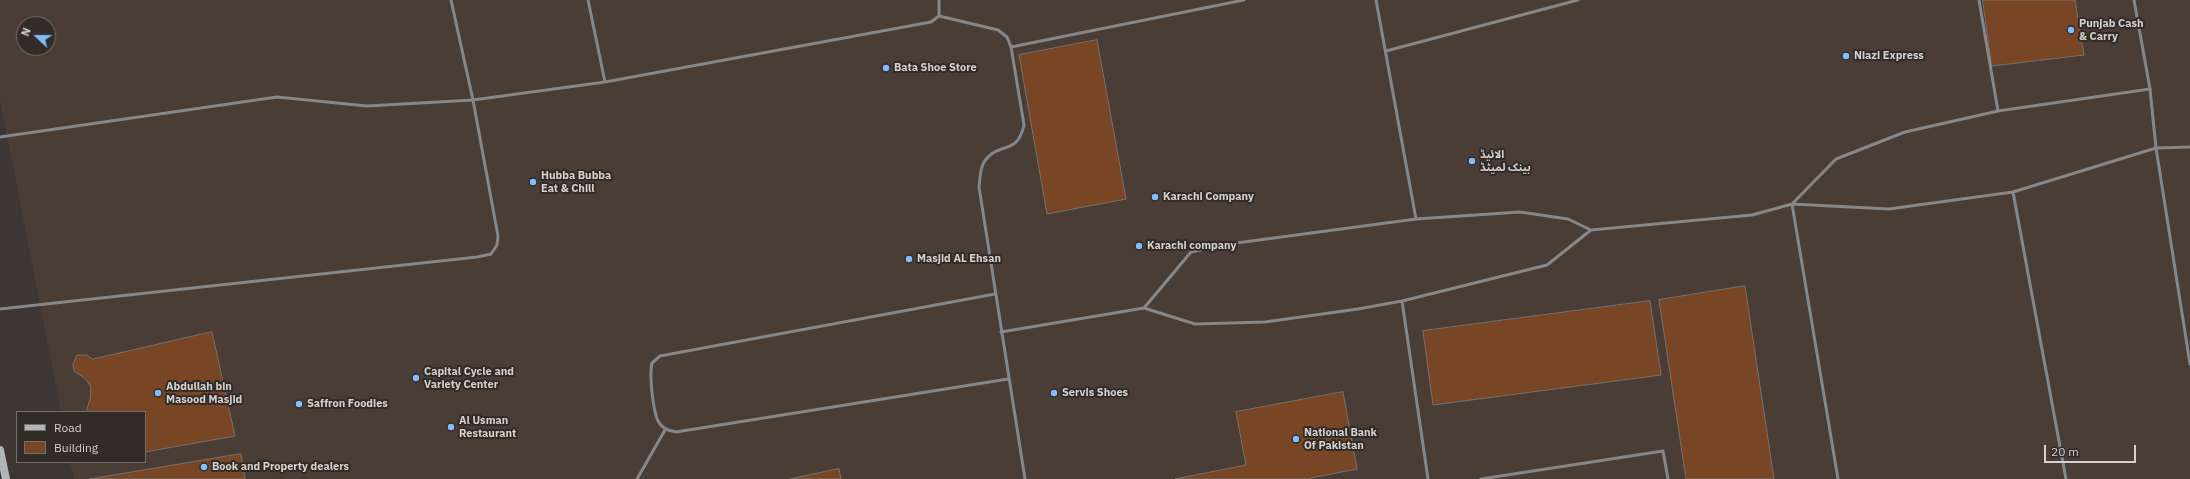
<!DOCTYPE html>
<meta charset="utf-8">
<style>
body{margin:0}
#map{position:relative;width:2190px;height:479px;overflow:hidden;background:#3d3632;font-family:"IBM Plex Sans",sans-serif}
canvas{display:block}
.legend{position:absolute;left:16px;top:411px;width:130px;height:52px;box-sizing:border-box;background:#322c28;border:1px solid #736e6a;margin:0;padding:5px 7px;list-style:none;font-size:12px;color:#d5d1ce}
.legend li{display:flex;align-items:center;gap:8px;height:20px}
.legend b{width:20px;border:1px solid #736e6a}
.north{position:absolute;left:16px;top:16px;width:40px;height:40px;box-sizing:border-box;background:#322c28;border:1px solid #736e6a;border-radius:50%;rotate:292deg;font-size:11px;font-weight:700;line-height:16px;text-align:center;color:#d5d1ce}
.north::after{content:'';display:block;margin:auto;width:14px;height:18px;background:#82bcfa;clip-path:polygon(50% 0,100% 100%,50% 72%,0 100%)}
.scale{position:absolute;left:2044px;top:445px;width:92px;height:18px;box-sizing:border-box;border:2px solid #d5d1ce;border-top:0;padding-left:5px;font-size:12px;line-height:14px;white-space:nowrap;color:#d5d1ce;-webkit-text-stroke:3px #322c28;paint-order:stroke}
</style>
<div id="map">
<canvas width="2190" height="479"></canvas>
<ul class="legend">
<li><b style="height:5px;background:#b0b5b9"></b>Road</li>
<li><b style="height:11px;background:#784624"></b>Building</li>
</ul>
<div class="north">N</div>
<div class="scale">20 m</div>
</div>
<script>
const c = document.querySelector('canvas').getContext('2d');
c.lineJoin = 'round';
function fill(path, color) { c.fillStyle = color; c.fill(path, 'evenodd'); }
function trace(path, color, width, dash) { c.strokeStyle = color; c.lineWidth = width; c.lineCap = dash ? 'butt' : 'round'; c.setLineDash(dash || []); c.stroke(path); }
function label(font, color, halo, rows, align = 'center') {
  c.font = font + ' "IBM Plex Sans","Noto Sans Arabic",sans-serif'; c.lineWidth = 4; c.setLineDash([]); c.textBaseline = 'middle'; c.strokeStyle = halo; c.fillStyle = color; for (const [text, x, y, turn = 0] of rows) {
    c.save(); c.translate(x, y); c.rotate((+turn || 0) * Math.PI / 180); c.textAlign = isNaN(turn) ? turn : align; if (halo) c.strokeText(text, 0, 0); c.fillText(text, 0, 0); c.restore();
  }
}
fill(new Path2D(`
 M 0,0 L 2190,0 L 2190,479 L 74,479 L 70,462 L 145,462 L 145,412 L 61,412 L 0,100 ZM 24,24 L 48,24 L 48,48 L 24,48 Z`), '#4a3d35');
const building = new Path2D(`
 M 1983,0 L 2075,0 L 2084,55 L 1992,66 Z
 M 1097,40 L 1126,199 L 1047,214 L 1019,55 Z
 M 1745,286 L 1774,479 L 1686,479 L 1659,300 Z
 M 1650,301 L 1661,375 L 1433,405 L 1423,331 Z
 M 212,332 L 235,436 L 145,452 L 145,412 L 86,412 L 90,399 L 91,387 L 86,379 L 74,371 L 73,364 L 77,355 L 87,355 L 92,359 Z
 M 1343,392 L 1357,469 L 1306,479 L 1175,479 L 1246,465 L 1236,412 Z
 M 241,454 L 245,479 L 90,479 Z
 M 839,469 L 841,479 L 790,479 Z`);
fill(building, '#784624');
trace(building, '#79716c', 1);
trace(new Path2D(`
 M 588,0 L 605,82
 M 1376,0 L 1416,219
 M 1979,0 L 1998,111
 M 2134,0 L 2150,89 L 2156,148 L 2190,364
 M 939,16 L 939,0
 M 1011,47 L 1244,0
 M 1386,51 L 1578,0
 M 0,137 L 277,97 L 367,106 L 473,100 L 605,82 L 931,22 L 939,16 L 998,30 L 1007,37 L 1011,47 L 1024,125 C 1017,157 999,140 984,162 C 980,168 980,180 979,187 L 1025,479
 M 2013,192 L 2066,479
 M 1792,204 L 1836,159 L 1905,132 L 1998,111 L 2150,89
 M 1792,204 L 1838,479
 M 995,294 L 660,356 L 652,363 C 649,375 653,410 658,421 C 662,429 669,431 676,432 L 1008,379
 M 1402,301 L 1428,479
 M 1144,308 L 1191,252 L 1229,244 L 1416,219 L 1520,212 L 1568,219 L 1591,230
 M 0,309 L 477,257 L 491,254 L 497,245 L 498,236 L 473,100 L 451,0
 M 1001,332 L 1144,308 L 1195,324 L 1265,322 L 1358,309 L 1402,301 L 1547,265 L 1591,230 L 1752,215 L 1792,204 L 1889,209 L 2013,192 L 2156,148 L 2190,147
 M 637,479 L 665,430
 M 1481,479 L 1663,451 L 1668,479`), '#85878a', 3);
trace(new Path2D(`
 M 0,450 L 6,479`), '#b0b5b9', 8);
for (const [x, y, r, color] of [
 [2071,30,4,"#82bcfa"],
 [1846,56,4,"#82bcfa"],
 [886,68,4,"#82bcfa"],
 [1472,161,4,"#82bcfa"],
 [533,182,4,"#82bcfa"],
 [1155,197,4,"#82bcfa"],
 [1139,246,4,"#82bcfa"],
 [909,259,4,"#82bcfa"],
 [416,378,4,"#82bcfa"],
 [158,393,4,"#82bcfa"],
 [1054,393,4,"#82bcfa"],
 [299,404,4,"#82bcfa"],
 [451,427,4,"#82bcfa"],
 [1296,439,4,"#82bcfa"],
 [204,467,4,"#82bcfa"]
]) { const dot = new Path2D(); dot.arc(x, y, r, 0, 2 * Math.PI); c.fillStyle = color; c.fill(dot); trace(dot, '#322c28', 1.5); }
label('bold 11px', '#d5d1ce', '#322c28', [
 ["Punjab Cash",2079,24],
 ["& Carry",2079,37],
 ["Niazi Express",1854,56],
 ["Bata Shoe Store",894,68],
 ["الائیڈ",1480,155],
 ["بینک لمیٹڈ",1480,168],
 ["Hubba Bubba",541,176],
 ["Eat & Chill",541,189],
 ["Karachi Company",1163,197],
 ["Karachi company",1147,246],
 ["Masjid AL Ehsan",917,259],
 ["Capital Cycle and",424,372],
 ["Variety Center",424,385],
 ["Abdullah bin",166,387],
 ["Masood Masjid",166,400],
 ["Servis Shoes",1062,393],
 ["Saffron Foodies",307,404],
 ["Al Usman",459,421],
 ["Restaurant",459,434],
 ["National Bank",1304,433],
 ["Of Pakistan",1304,446],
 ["Book and Property dealers",212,467]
], 'left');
</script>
